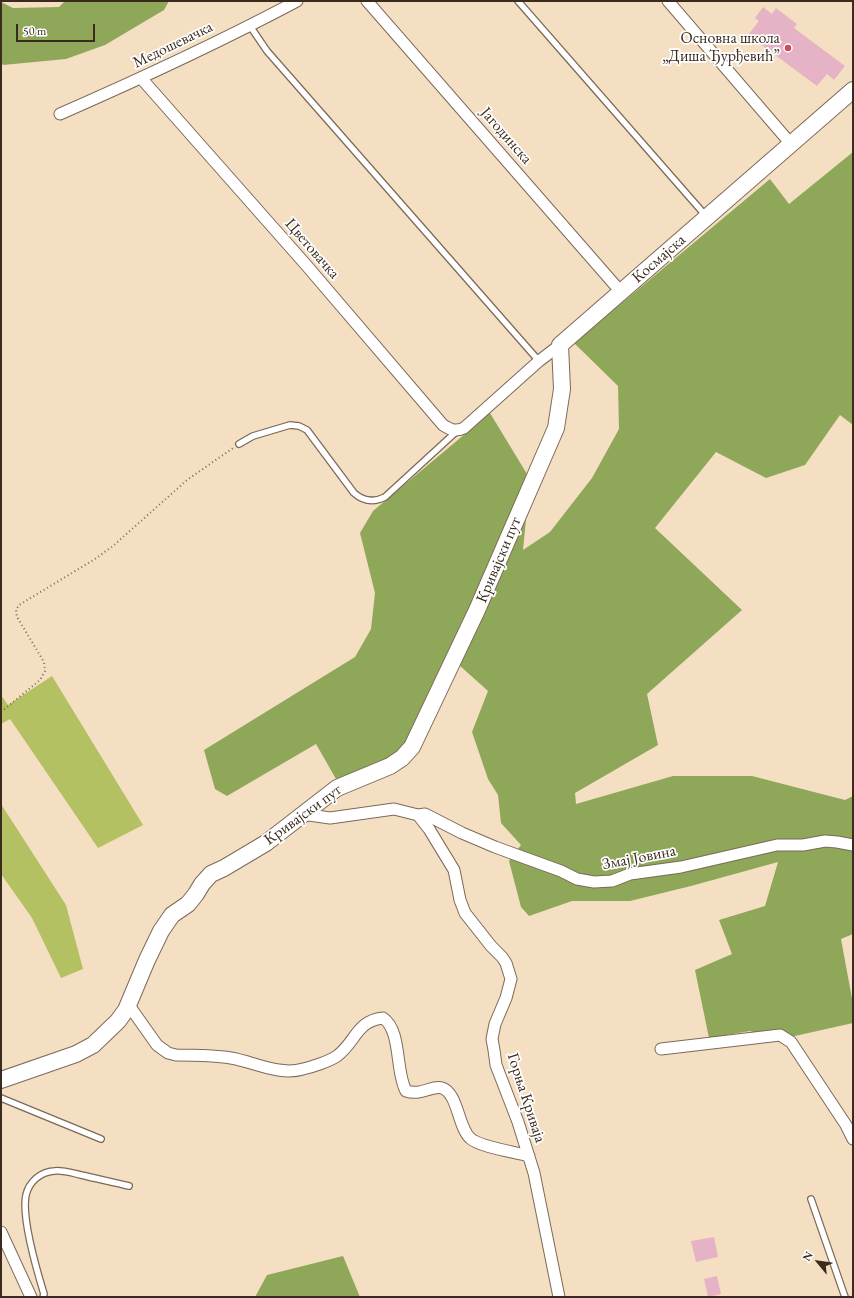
<!DOCTYPE html>
<meta charset="utf-8">
<style>
body{margin:0}
#map{position:relative;width:854px;height:1298px;overflow:hidden;background:#f5dfc3;font-family:"EB Garamond",serif}
canvas{display:block}
.frame{position:absolute;inset:0;border:2px solid #3b2a1e;pointer-events:none}
.north{position:absolute;left:798px;top:1242px;width:40px;height:40px;-webkit-text-stroke:3px #fff;paint-order:stroke;rotate:299deg;font-size:11px;font-weight:700;line-height:16px;text-align:center;color:#3b2a1e}
.north::after{content:'';display:block;margin:auto;width:14px;height:18px;background:#3b2a1e;clip-path:polygon(50% 0,100% 100%,50% 72%,0 100%)}
.scale{position:absolute;left:16px;top:24px;width:79px;height:18px;box-sizing:border-box;border:2px solid #3b2a1e;border-top:0;padding-left:5px;font-size:12px;line-height:14px;white-space:nowrap;color:#3b2a1e;-webkit-text-stroke:3px #fff;paint-order:stroke}
</style>
<div id="map">
<canvas width="854" height="1298"></canvas>
<div class="frame"></div>
<div class="north">N</div>
<div class="scale">50 m</div>
</div>
<script>
const c = document.querySelector('canvas').getContext('2d');
c.lineJoin = 'round';
function fill(path, color) { c.fillStyle = color; c.fill(path, 'evenodd'); }
function trace(path, color, width, dash) { c.strokeStyle = color; c.lineWidth = width; c.lineCap = dash ? 'butt' : 'round'; c.setLineDash(dash || []); c.stroke(path); }
function label(font, color, halo, rows, align = 'center') {
  c.font = font + ' "EB Garamond",serif'; c.lineWidth = 3.5; c.setLineDash([]); c.textBaseline = 'middle'; c.strokeStyle = halo; c.fillStyle = color; for (const [text, x, y, turn = 0] of rows) {
    c.save(); c.translate(x, y); c.rotate((+turn || 0) * Math.PI / 180); c.textAlign = isNaN(turn) ? turn : align; if (halo) c.strokeText(text, 0, 0); c.fillText(text, 0, 0); c.restore();
  }
}
fill(new Path2D(`
 M 52,676 L 143,825 L 98,848 L 10,719 L 1,724 L 1,695 L 8,705 Z
 M 1,804 L 66,905 L 83,969 L 61,978 L 32,918 L 1,874 Z`), '#b4c162');
fill(new Path2D(`
 M 65,1 L 169,1 L 164,10 L 105,45 L 66,59 L 3,65 L 1,62 L 1,2 L 13,8 L 59,7 Z
 M 853,152 L 853,425 L 840,415 L 805,465 L 766,478 L 716,452 L 655,528 L 742,610 L 647,694 L 658,745 L 575,793 L 576,804 L 673,776 L 752,776 L 845,800 L 853,796 L 853,934 L 841,939 L 853,1004 L 853,1023 L 777,1040 L 750,1031 L 709,1038 L 695,970 L 732,954 L 719,920 L 765,906 L 778,862 L 691,886 L 630,901 L 572,901 L 529,916 L 521,907 L 509,861 L 521,845 L 501,823 L 498,795 L 488,779 L 472,732 L 488,691 L 449,656 L 414,733 L 387,768 L 340,786 L 316,744 L 227,796 L 215,789 L 204,750 L 355,657 L 371,629 L 375,593 L 360,533 L 373,511 L 490,413 L 530,479 L 523,550 L 550,532 L 592,478 L 619,429 L 618,386 L 574,343 L 770,179 L 789,204 Z
 M 343,1256 L 360,1297 L 255,1297 L 267,1275 Z`), '#8fa758');
fill(new Path2D(`
 M 763,7 L 772,14 L 776,8 L 797,24 L 794,28 L 845,66 L 834,80 L 827,74 L 817,86 L 748,35 L 759,21 L 755,18 Z
 M 714,1237 L 718,1257 L 696,1262 L 691,1241 Z
 M 717,1276 L 721,1294 L 708,1297 L 704,1279 Z`), '#e5b3c5');
const lane = new Path2D(`
 M 518,1 L 706,216
 M 250,26 L 267,51 L 539,361
 M 239,444 L 253,436 L 290,425 L 299,426 L 307,430 L 310,434 L 354,493 C 363,501 373,503 385,497 L 457,431
 M 1,1098 L 101,1139
 M 811,1199 L 845,1297
 M 43,1297 L 44,1294 C 37,1271 21,1218 26,1195 C 29,1182 40,1172 54,1171 C 63,1170 72,1173 81,1175 C 97,1179 113,1182 129,1186`);
const street = new Path2D(`
 M 367,1 L 621,292
 M 668,1 L 791,144
 M 141,78 L 307,266 L 443,425 C 451,430 455,432 464,428 L 539,361 L 560,345
 M 60,114 C 140,79 220,42 297,1
 M 302,814 L 330,818 L 394,809 L 418,815 L 429,829 L 454,870 L 460,900 L 465,913 L 491,946 L 502,957 L 506,963 L 511,979 L 506,998 L 495,1024 L 492,1039 L 494,1050 L 496,1065 L 518,1122 L 534,1173 L 559,1297
 M 418,815 L 425,814 L 462,833 L 495,847 L 561,871 L 577,879 L 594,882 L 612,881 L 630,874 L 681,867 L 777,845 L 803,845 L 825,841 L 837,842 L 853,845
 M 128,1004 L 157,1045 L 168,1053 L 176,1055 C 194,1055 213,1055 231,1058 C 254,1062 280,1076 303,1069 C 312,1067 330,1061 337,1056 C 356,1042 356,1021 383,1018 C 402,1031 395,1071 406,1091 C 422,1096 432,1085 442,1088 C 458,1093 458,1127 470,1138 C 479,1147 515,1152 529,1156
 M 661,1049 L 780,1035 L 791,1042 L 846,1125 L 853,1139
 M 1,1232 L 31,1297`);
const secondary = new Path2D(`
 M 1,1080 L 76,1054 L 93,1045 L 118,1021 L 126,1010 L 147,960 L 161,931 L 172,915 L 188,904 L 196,894 L 202,884 L 211,874 L 224,868 L 266,843 L 337,788 L 390,766 L 402,758 L 412,747 L 477,610 L 556,428 L 562,389 L 560,345 L 853,90`);
trace(lane, '#7c6958', 8);
trace(street, '#7c6958', 13);
trace(secondary, '#7c6958', 18);
trace(new Path2D(`
 M 1,712 L 40,680 L 45,671 L 44,662 L 17,617 L 16,610 L 19,605 L 95,559 L 113,546 L 187,480 L 233,448`), '#7c6958', 2, [1, 3]);
trace(lane, '#fff', 5.5);
trace(street, '#fff', 11);
trace(secondary, '#fff', 16);
for (const [x, y, r, color] of [
 [788,48,4,"#d1495b"]
]) { const dot = new Path2D(); dot.arc(x, y, r, 0, 2 * Math.PI); c.fillStyle = color; c.fill(dot); trace(dot, '#fff', 1.5); }
label('16px', '#3b2a1e', '#fff', [
 ["Основна школа",780,39],
 ["„Диша Ђурђевић”",780,57]
], 'right');
label('16px', '#3b2a1e', '#fff', [
 ["Медошевачка",173,45,-26],
 ["Јагодинска",506,136,49],
 ["Цветовачка",312,249,49],
 ["Космајска",659,259,-41],
 ["Кривајски пут",499,560,-67],
 ["Кривајски пут",303,815,-36],
 ["Змај Јовина",639,858,-11],
 ["Горња Криваја",526,1098,72]
]);
</script>
